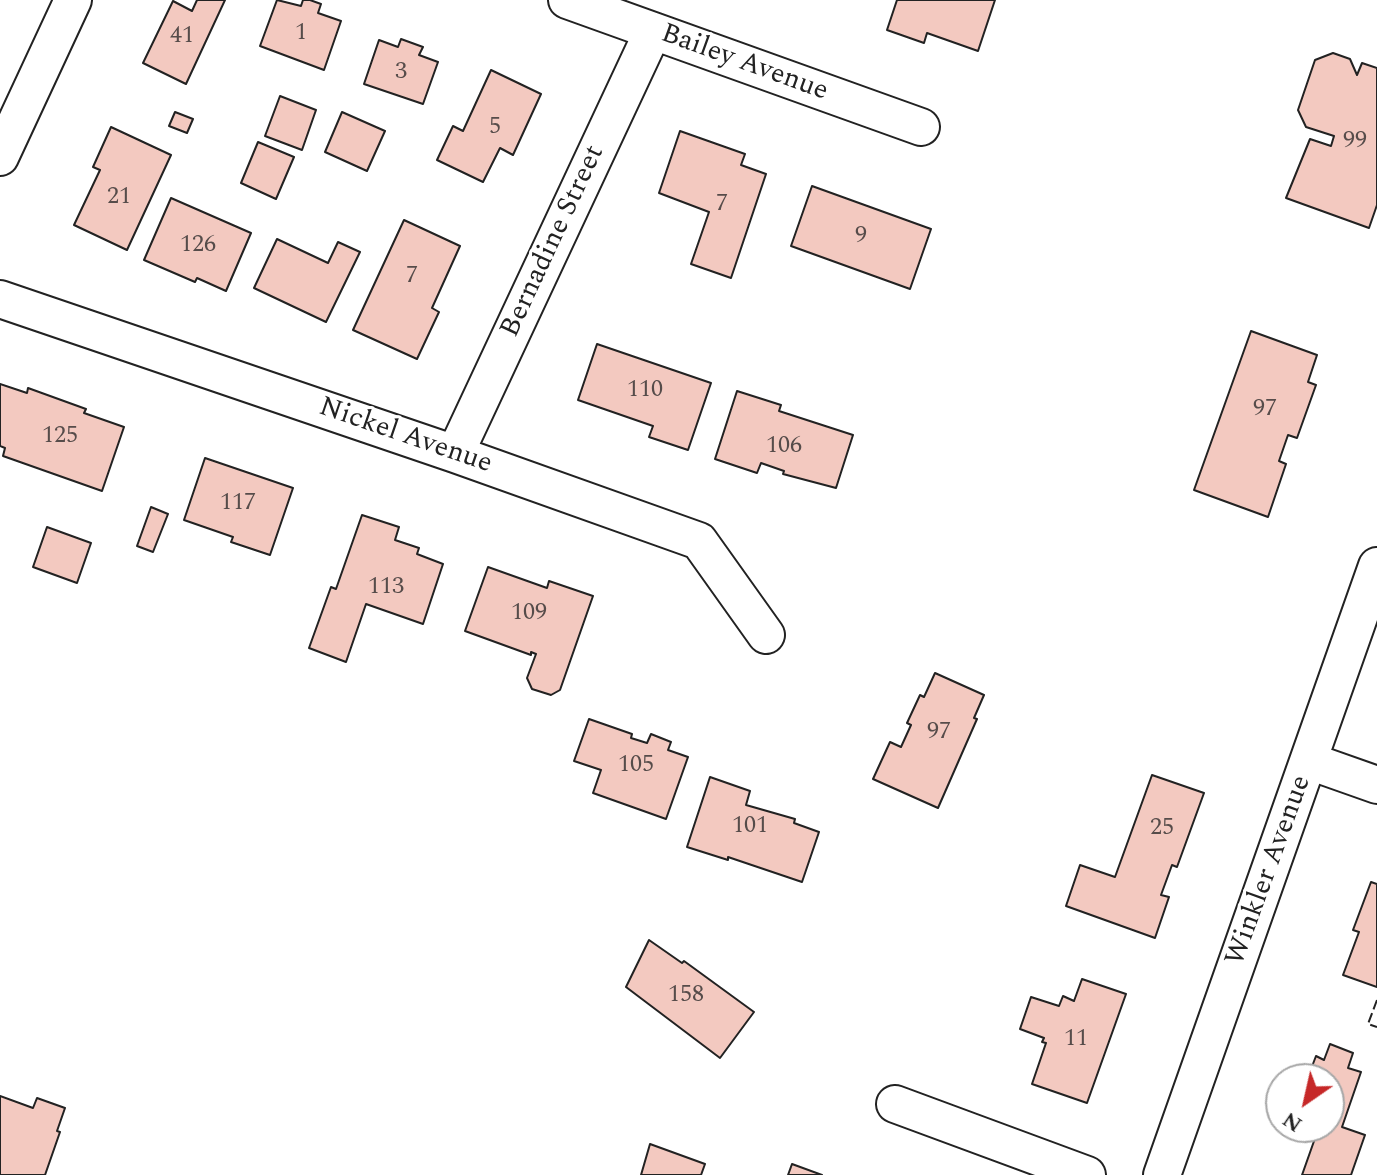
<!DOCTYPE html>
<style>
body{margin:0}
#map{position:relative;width:1377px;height:1175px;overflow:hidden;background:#fff;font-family:Spectral,serif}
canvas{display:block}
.north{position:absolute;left:1265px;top:1063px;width:80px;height:80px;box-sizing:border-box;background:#fff;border:2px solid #a7a7a7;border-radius:50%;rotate:214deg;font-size:22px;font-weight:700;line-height:32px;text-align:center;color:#222}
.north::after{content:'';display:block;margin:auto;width:28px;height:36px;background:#c62828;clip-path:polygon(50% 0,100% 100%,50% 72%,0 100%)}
</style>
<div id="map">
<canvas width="1377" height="1175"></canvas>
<div class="north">N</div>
</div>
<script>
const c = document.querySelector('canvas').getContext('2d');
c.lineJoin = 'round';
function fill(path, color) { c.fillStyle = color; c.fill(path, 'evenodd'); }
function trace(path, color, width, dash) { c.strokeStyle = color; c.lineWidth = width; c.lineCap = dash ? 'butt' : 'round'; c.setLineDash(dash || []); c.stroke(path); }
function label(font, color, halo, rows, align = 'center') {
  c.font = font + ' Spectral,serif'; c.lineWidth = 6; c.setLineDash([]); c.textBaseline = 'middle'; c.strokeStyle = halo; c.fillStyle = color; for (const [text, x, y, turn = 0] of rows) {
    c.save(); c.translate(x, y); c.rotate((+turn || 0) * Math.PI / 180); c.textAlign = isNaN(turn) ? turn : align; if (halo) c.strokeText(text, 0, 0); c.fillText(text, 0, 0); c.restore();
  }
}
const building = new Path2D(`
 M 197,0 L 225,0 L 186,84 L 143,63 L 173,1 L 192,11 Z
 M 277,0 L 301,6 L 303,0 L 310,0 L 321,4 L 318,13 L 341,21 L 324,70 L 260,46 Z
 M 897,0 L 995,0 L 978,51 L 927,33 L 924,43 L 887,30 Z
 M 401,39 L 423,47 L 419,55 L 438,62 L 423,104 L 364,84 L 379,40 L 398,47 Z
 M 1333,53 L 1350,59 L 1357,75 L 1362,63 L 1377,68 L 1377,205 L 1369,228 L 1286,198 L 1310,139 L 1331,146 L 1334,136 L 1306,127 L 1298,110 L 1315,60 Z
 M 491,70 L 541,94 L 513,155 L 500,148 L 483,182 L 437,160 L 453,126 L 463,131 Z
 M 280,96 L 316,110 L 302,150 L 265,136 Z
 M 175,112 L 193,119 L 187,133 L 169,126 Z
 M 342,112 L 385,131 L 367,171 L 325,152 Z
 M 111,127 L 171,155 L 127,250 L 74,225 L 100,170 L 93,167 Z
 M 680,131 L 745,154 L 741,165 L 766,174 L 731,278 L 691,264 L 709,212 L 659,193 Z
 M 258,142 L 294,157 L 276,199 L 241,183 Z
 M 812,186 L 931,229 L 910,289 L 791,246 Z
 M 171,198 L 251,233 L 226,291 L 197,278 L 195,282 L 144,260 Z
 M 404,220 L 460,246 L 432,308 L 439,312 L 417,359 L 353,330 Z
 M 277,239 L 328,263 L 338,242 L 360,252 L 326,322 L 254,288 Z
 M 1251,331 L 1317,355 L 1308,382 L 1316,385 L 1297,438 L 1288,435 L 1279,461 L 1286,464 L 1268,517 L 1194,490 Z
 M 597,344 L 711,383 L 688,450 L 649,437 L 653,426 L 578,400 Z
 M 0,384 L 27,393 L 28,388 L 86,409 L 84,413 L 124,427 L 102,491 L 3,456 L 5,448 L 0,446 Z
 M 737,391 L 781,405 L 779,411 L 853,435 L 836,488 L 783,474 L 784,471 L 761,463 L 757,473 L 715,459 Z
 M 205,458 L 293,488 L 270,555 L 231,542 L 233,537 L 184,520 Z
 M 151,507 L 168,514 L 153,552 L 137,546 Z
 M 362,515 L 399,527 L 395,540 L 419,548 L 417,554 L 443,564 L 423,624 L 366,604 L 346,662 L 309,648 L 331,587 L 336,589 Z
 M 47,527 L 91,543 L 77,583 L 33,567 Z
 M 488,567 L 547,588 L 549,581 L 593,596 L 560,690 L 551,695 L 532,689 L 527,678 L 536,654 L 531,652 L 531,655 L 465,631 Z
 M 935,673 L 984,695 L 974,718 L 977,719 L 938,808 L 873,779 L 890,742 L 901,747 L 911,725 L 907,723 L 920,695 L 924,697 Z
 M 589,719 L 632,734 L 631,738 L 647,743 L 651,734 L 671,742 L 668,750 L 688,757 L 666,819 L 593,793 L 601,770 L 574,761 Z
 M 1152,775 L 1204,793 L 1177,867 L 1172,865 L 1161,895 L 1169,897 L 1155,938 L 1066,906 L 1080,865 L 1115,877 Z
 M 710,777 L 750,791 L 746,805 L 795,819 L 794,823 L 819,832 L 802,882 L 728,857 L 728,860 L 687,847 Z
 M 1371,882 L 1377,884 L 1377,987 L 1343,975 L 1359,932 L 1353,930 Z
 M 649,940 L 682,963 L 684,961 L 754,1012 L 720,1058 L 626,987 Z
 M 1082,979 L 1126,994 L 1087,1103 L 1032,1084 L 1046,1043 L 1042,1042 L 1044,1038 L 1020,1029 L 1031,997 L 1059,1006 L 1063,996 L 1074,1001 Z
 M 1330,1044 L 1353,1053 L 1348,1068 L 1361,1072 L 1342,1127 L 1365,1135 L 1351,1175 L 1302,1175 L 1319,1127 L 1329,1127 L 1329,1079 L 1295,1079 L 1297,1072 L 1308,1077 L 1316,1056 L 1324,1060 Z
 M 0,1096 L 33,1108 L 37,1098 L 65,1108 L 57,1131 L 60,1132 L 45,1175 L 0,1175 Z
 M 650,1144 L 705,1164 L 701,1175 L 641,1175 Z
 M 792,1164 L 822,1175 L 788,1175 Z`);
fill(building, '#f3c9c0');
trace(building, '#222', 2);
const minor = new Path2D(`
 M 567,0 L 921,127
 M 0,157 L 73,0
 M 0,299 L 455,454 L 699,541 L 766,635
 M 455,454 L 653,31
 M 1309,761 L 1377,785
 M 895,1104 L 1087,1175
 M 1162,1175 L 1377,566`);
trace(minor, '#222', 40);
trace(minor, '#fff', 36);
trace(new Path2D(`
 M 1377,1000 L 1368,1024 L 1377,1027`), '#222', 2, [10, 4]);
label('24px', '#564c4a', null, [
 ["1",301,34],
 ["41",182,37],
 ["3",401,73],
 ["5",495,128],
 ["99",1355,142],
 ["21",119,198],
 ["7",722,205],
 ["9",861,237],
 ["126",198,246],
 ["7",412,277],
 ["110",645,391],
 ["97",1265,410],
 ["125",60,437],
 ["106",784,447],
 ["117",238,504],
 ["113",386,588],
 ["109",529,614],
 ["97",939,733],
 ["105",636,766],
 ["101",750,827],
 ["25",1162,829],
 ["158",686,996],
 ["11",1076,1040]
]);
label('28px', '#222', '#fff', [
 ["Bailey Avenue",744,64,20],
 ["Bernadine Street",554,242,-65],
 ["Nickel Avenue",405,437,19],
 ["Winkler Avenue",1270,871,-70]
]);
</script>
